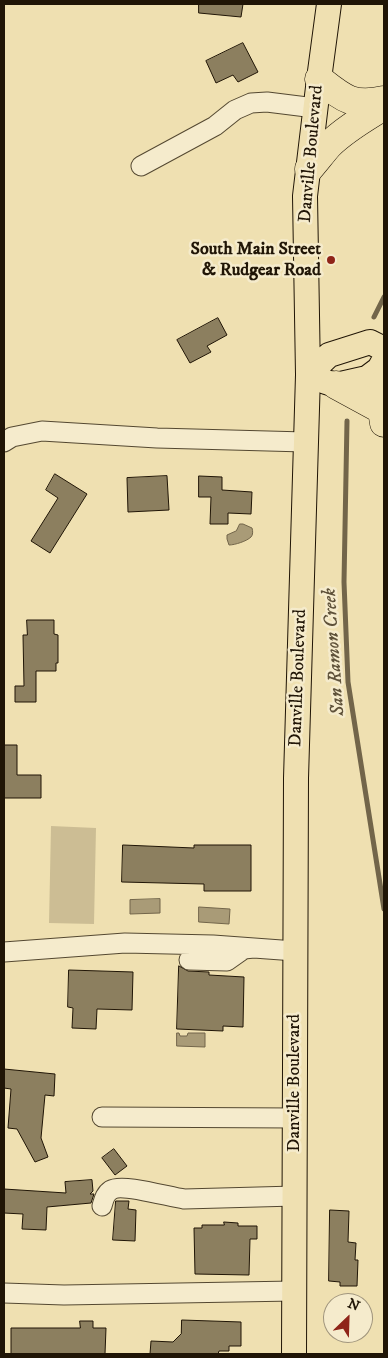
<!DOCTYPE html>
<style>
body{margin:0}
#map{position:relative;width:388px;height:1358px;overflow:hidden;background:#efe0b1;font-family:"IM FELL DW Pica",serif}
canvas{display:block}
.frame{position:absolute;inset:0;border:5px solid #201506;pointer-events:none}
.north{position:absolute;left:323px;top:1293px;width:50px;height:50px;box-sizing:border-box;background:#f5ebcc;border:1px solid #a0957d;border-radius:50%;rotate:24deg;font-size:14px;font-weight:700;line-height:20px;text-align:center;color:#201506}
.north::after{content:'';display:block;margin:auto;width:18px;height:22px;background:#8f2418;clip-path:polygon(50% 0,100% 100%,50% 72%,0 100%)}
</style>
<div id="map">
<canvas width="388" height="1358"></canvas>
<div class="frame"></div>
<div class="north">N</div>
</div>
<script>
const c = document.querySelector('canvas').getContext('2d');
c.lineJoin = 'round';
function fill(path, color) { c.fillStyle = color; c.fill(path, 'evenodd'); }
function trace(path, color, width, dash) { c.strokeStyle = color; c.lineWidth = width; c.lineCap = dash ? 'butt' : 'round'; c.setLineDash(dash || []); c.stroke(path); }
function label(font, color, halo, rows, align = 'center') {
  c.font = font + ' "IM FELL DW Pica",serif'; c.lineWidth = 5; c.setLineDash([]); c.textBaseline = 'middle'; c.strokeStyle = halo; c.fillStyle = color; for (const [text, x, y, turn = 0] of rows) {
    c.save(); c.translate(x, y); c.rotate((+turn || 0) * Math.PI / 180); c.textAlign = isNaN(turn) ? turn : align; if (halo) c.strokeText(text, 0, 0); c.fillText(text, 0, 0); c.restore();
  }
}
fill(new Path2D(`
 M 51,826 L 96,828 L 94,924 L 49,923 Z`), '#ccbd94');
const water = new Path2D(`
 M 240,524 L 243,524 L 252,528 C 253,531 253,535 251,537 C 247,541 235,545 229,545 L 227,539 L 227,535 L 236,531 Z
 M 160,899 L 160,913 L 130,914 L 130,900 Z
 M 199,907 L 230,909 L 229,924 L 199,922 Z
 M 177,1033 L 179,1033 L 180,1036 L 187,1036 L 188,1033 L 205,1033 L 205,1047 L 177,1046 Z`);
fill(water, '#a99b77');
trace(water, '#72654a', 1);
trace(new Path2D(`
 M 374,317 L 384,297
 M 347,421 L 344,582 L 348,682 L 384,909`), '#72654a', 5);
const building = new Path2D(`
 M 199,4 L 243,4 L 241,17 L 199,13 Z
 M 243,43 L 258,72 L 238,82 L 233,75 L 216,83 L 206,61 Z
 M 218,318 L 227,335 L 207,346 L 211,352 L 190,363 L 177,340 Z
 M 55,474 L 87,494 L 50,553 L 31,541 L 58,498 L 46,490 Z
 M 167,476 L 169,510 L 128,512 L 127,478 Z
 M 199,476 L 222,477 L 222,490 L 252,492 L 251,514 L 228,513 L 228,524 L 210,524 L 211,497 L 199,497 Z
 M 27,620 L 54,620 L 54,634 L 58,635 L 58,663 L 56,663 L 56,671 L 36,671 L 36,702 L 15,702 L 15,686 L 24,686 L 23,635 L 27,635 Z
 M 4,745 L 17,745 L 17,775 L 41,775 L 41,798 L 4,798 Z
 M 123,845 L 194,848 L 194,845 L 251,845 L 251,891 L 204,891 L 204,884 L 122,882 Z
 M 179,966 L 188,971 L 209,972 L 209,975 L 244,977 L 243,1027 L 223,1026 L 223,1031 L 177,1029 Z
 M 69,970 L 133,972 L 132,1010 L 97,1009 L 96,1029 L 72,1028 L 73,1008 L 68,1007 Z
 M 4,1069 L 55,1074 L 54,1096 L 45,1095 L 41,1138 L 48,1157 L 35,1162 L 17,1129 L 8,1128 L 11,1089 L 4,1088 Z
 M 114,1149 L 127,1166 L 115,1175 L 102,1158 Z
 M 92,1180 L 93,1191 L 90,1194 L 94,1194 L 91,1203 L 47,1207 L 46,1230 L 22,1229 L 23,1214 L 4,1213 L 4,1189 L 66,1193 L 65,1182 Z
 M 116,1201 L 129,1201 L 128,1209 L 136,1210 L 135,1241 L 113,1240 Z
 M 330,1210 L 349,1211 L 348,1242 L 356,1243 L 355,1260 L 358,1260 L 357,1286 L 340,1286 L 340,1282 L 329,1281 Z
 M 224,1222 L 238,1223 L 238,1226 L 257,1226 L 257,1239 L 250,1239 L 249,1275 L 195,1274 L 194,1228 L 202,1228 L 202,1225 L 224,1225 Z
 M 182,1320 L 241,1322 L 241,1346 L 229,1346 L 229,1351 L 219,1351 L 218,1354 L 150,1354 L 151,1341 L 173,1342 L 181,1334 Z
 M 80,1321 L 93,1321 L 93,1328 L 106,1328 L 105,1354 L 11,1354 L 11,1328 L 80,1328 Z`);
fill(building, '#8c7f5f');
trace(building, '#201506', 1);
const minor = new Path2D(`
 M 141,166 L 215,126 L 235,110 L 251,103 L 267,102 L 315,108
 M 4,442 L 12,437 L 42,431 L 157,438 L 305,442
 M 4,952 L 125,943 L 213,945 L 254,948
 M 189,960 L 227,961 L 244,949 L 254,948 L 295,951
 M 102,1117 L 294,1118
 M 102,1206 C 104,1199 105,1194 111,1190 C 122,1183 169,1197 184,1199 L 295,1196
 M 4,1293 L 64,1295 L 294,1291`);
const major = new Path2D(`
 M 308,375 L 329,355 L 370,342 L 384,349
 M 326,382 L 336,385 L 367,378 L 379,369 L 384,360
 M 294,1354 L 296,778 L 308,375 L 305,196 L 319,79 L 329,4`);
const highway = new Path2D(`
 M 319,79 C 343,98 352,107 384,100
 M 309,169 C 316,161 322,153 329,145 C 345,129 365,118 384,106
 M 384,383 L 382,410 L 384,423
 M 336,385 L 382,410`);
trace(minor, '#544831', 21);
trace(major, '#201506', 26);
trace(highway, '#201506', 29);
trace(minor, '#f5ebcc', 19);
trace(major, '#efe0b1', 24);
trace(highway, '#efe0b1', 28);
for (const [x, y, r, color] of [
 [331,260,5,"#8f2418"]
]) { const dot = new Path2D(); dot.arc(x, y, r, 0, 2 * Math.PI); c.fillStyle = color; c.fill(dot); trace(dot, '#f5ebcc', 2); }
label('18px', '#201506', '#f5ebcc', [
 ["Danville Boulevard",312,154,-85],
 ["Danville Boulevard",299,678,-88],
 ["Danville Boulevard",295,1083,-90]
]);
label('bold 18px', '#201506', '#f5ebcc', [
 ["South Main Street",321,250],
 ["& Rudgear Road",321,271]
], 'right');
label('italic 19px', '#5e5139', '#f5ebcc', [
 ["San Ramon Creek",335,652,-94]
]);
</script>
